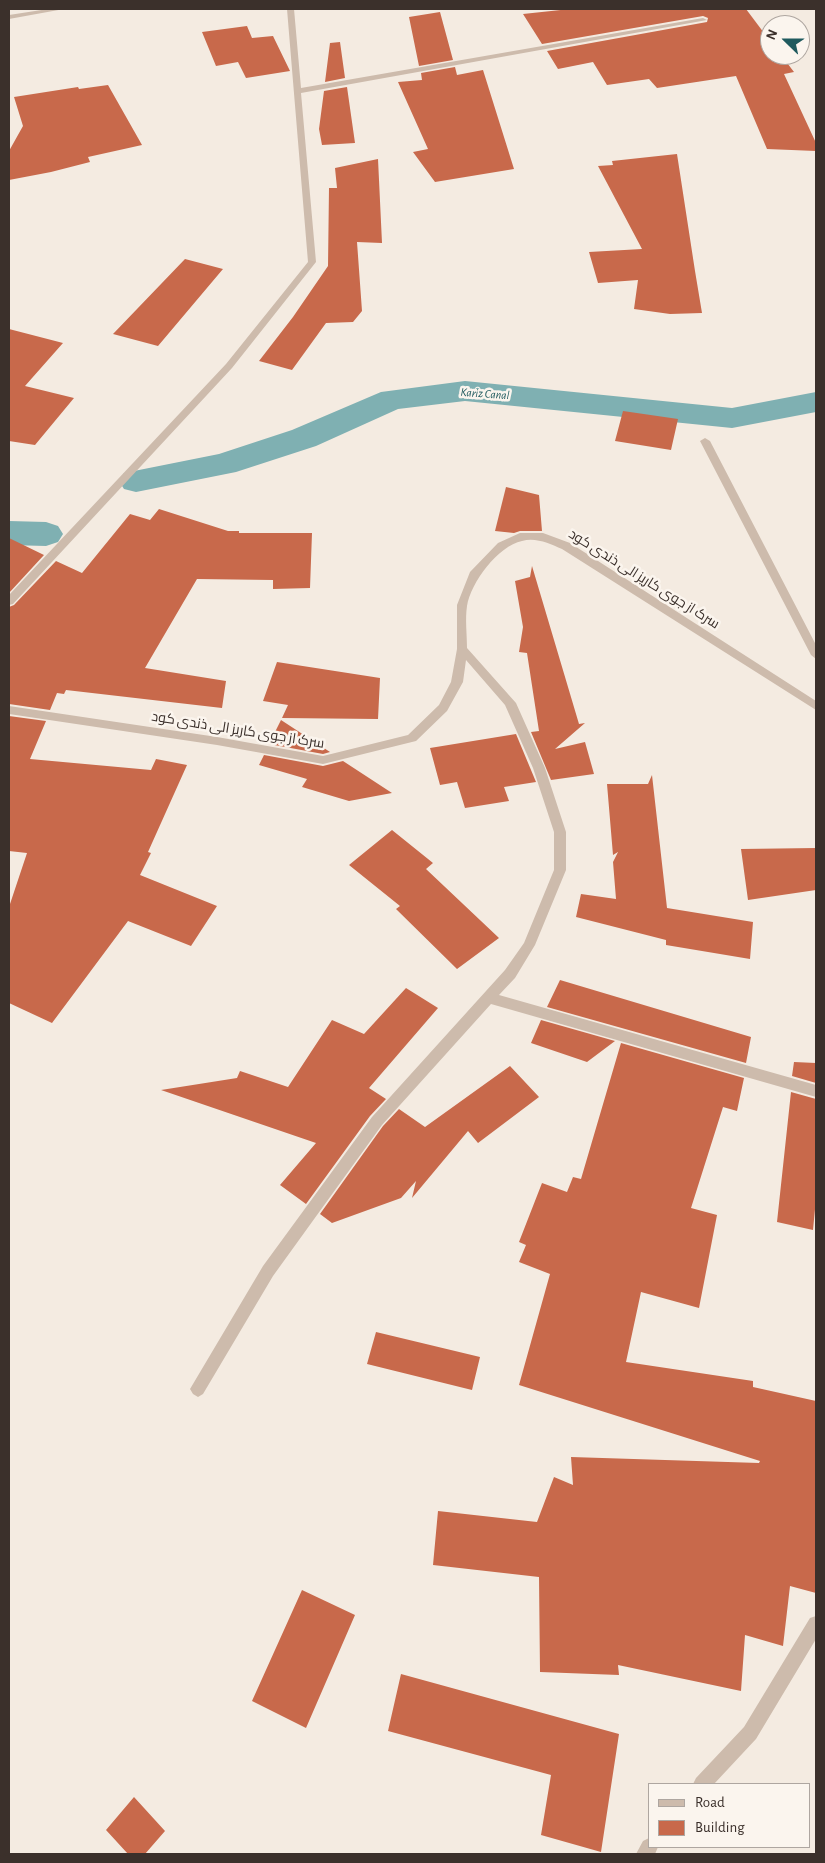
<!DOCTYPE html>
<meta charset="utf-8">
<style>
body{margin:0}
#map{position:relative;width:825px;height:1863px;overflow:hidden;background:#f4ebe1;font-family:"Alegreya Sans",sans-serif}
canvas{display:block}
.frame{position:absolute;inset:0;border:10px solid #3b302b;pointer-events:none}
.legend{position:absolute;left:648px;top:1783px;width:162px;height:65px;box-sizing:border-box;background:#fbf5ee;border:1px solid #aea6a0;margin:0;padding:6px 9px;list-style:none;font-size:15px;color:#3b302b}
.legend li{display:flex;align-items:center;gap:10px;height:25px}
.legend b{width:25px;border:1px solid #aea6a0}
.north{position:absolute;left:760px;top:15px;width:50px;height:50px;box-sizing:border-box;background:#fbf5ee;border:1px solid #aea6a0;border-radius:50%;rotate:292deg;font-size:14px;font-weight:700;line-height:20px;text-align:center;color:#3b302b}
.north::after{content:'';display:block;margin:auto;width:18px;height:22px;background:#1f5a5e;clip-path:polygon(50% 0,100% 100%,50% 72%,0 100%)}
</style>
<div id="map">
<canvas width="825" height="1863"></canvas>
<div class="frame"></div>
<ul class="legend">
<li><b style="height:6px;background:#cdbbac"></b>Road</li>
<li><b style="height:14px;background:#c8694b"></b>Building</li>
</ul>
<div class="north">N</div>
</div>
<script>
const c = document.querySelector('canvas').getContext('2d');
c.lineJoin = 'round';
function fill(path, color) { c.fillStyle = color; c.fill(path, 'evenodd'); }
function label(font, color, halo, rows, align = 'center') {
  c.font = font + ' "Alegreya Sans",Cairo,sans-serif'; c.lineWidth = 5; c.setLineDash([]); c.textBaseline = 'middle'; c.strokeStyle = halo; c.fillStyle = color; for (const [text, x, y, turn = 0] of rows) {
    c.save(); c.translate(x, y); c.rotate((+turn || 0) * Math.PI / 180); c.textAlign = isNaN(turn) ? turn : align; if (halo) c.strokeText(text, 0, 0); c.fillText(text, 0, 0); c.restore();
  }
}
fill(new Path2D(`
 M 465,381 L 732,408 L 816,392 L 816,412 L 732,428 L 465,401 L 398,409 L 316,446 L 236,472 L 136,492 L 124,489 L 119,481 L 124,473 L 219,454 L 292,430 L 381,392 Z
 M 9,521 L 46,522 L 58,526 L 63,534 L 58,542 L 46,546 L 9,545 Z`), '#7fb0b2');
fill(new Path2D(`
 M 570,9 L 746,9 L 770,41 L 770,55 L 781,55 L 794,72 L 784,74 L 816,143 L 816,151 L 767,149 L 736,76 L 657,88 L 649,79 L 607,85 L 593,62 L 558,69 L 547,51 L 707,22 L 708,18 L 703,16 L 542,44 L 523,14 Z
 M 440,12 L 453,60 L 419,66 L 409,17 Z
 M 247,26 L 252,38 L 273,36 L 290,71 L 246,78 L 238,62 L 216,66 L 202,32 Z
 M 340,42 L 345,78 L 325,82 L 330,43 Z
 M 455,67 L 457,75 L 483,70 L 514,169 L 435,182 L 413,152 L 428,149 L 398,82 L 422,80 L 421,73 Z
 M 108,85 L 142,145 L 88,157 L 90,162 L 51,172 L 9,180 L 9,151 L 23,126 L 14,97 L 78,87 L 79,89 Z
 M 347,87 L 355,143 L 322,145 L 319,129 L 324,91 Z
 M 677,154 L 695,271 L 702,313 L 670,314 L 634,309 L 638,280 L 598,283 L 589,252 L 642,249 L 598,166 L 613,165 L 612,161 Z
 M 378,159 L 382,243 L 357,242 L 362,311 L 353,322 L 326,323 L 292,370 L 259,361 L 293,317 L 328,266 L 329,188 L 337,188 L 335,168 Z
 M 185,259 L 223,269 L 158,346 L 113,334 Z
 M 9,329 L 63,343 L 25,386 L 74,398 L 35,445 L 9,441 Z
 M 623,411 L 678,419 L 671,450 L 615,441 Z
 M 506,487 L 539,495 L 542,531 L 520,531 L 514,533 L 495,531 Z
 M 159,509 L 228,531 L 239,531 L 239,533 L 312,533 L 310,588 L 273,589 L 273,580 L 197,579 L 145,668 L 226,681 L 222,708 L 66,690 L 64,694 L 57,693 L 50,710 L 9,704 L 9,607 L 14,605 L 56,561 L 82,573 L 130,514 L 150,520 Z
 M 9,538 L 44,555 L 9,593 Z
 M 532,566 L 579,724 L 585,723 L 555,749 L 585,742 L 594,774 L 551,780 L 531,732 L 539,731 L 527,653 L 519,652 L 523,627 L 515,581 L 530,577 Z
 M 277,662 L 380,678 L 378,719 L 282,718 L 288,705 L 263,701 Z
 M 9,716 L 46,721 L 30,759 L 151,770 L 156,759 L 187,765 L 148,852 L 151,853 L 140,875 L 217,906 L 191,946 L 128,921 L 52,1023 L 9,1003 L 9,907 L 27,853 L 9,851 Z
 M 281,720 L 330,752 L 323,754 L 269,744 Z
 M 516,734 L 536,782 L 504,787 L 509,801 L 465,808 L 457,782 L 440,785 L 430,748 Z
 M 264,755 L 323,766 L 343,761 L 392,793 L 349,801 L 302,787 L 307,779 L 259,765 Z
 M 652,775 L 667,908 L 753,922 L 750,959 L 666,945 L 666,940 L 576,917 L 581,894 L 616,899 L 613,862 L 618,852 L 613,855 L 607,784 L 648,784 Z
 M 392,830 L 433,863 L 426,869 L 499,938 L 457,969 L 396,909 L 400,906 L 349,865 Z
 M 816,848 L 816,890 L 748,900 L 741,849 Z
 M 560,980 L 751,1037 L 746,1063 L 547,1007 Z
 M 406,988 L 438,1008 L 369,1088 L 386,1099 L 370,1116 L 306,1204 L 280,1185 L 316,1143 L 161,1090 L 237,1078 L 240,1071 L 288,1087 L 332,1020 L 364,1034 Z
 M 541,1020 L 615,1041 L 587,1062 L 531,1043 Z
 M 621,1043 L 744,1078 L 737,1111 L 723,1107 L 691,1208 L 717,1215 L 699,1308 L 641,1292 L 626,1362 L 753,1381 L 753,1387 L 816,1401 L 816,1593 L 790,1586 L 783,1646 L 745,1635 L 741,1691 L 618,1665 L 619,1675 L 540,1672 L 539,1577 L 433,1565 L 438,1511 L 537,1522 L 554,1477 L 573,1485 L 571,1457 L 759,1463 L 760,1461 L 519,1385 L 550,1274 L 519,1262 L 526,1245 L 519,1242 L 542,1183 L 567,1192 L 573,1177 L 581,1179 Z
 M 794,1062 L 816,1063 L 816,1083 L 792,1076 Z
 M 510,1066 L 539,1097 L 478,1143 L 468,1131 L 412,1198 L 416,1181 L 401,1198 L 332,1223 L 320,1214 L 383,1126 L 399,1109 L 425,1127 Z
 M 791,1092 L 816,1099 L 816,1199 L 813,1230 L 777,1222 Z
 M 376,1332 L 480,1357 L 472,1390 L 367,1364 Z
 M 302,1590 L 355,1615 L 306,1728 L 252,1701 Z
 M 401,1674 L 619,1734 L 601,1852 L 541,1835 L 551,1775 L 388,1731 Z
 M 134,1797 L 165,1831 L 145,1854 L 128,1854 L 106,1830 Z`), '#c8694b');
fill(new Path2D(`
 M 48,9 L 64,9 L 9,19 L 9,15 Z
 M 287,9 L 294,9 L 301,88 L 703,18 L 707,20 L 301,93 L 316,262 L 232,368 L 13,604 L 9,605 L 9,595 L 226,364 L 308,262 Z
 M 705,438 L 710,441 L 816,645 L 816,659 L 811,655 L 700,441 Z
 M 520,533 L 543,533 L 570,543 L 816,701 L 816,710 L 562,549 C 550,544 536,537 522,541 C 498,546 471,582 467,606 C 465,619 467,634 467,648 L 516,703 L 545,768 L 566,832 L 566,870 L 535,945 L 515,978 L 499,995 L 816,1085 L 816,1097 L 491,1004 L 382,1125 L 273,1276 L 203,1394 L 198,1397 L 193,1394 L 190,1389 L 193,1384 L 263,1266 L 372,1117 L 505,970 L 524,943 L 554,870 L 554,832 L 533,768 L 505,705 L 466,660 L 463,682 L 447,711 L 416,741 L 323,764 L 217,745 L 9,714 L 9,706 L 217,737 L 323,756 L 408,735 L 439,705 L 451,682 L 457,649 L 457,605 L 470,572 L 498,543 Z
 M 816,1616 L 816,1639 L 756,1739 L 714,1784 L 693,1784 L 696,1778 L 744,1727 L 810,1618 Z
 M 649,1838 L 649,1847 L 658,1847 L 655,1854 L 636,1854 L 643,1841 Z`), '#cdbbac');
label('italic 12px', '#1f5a5e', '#fbf5ee', [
 ["Kariz Canal",485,394,4]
]);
label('14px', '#3b302b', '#fbf5ee', [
 ["سرک از جوی کاریز الی ذندی کود",644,579,32],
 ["سرک از جوی کاریز الی ذندی کود",238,730,9]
]);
</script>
